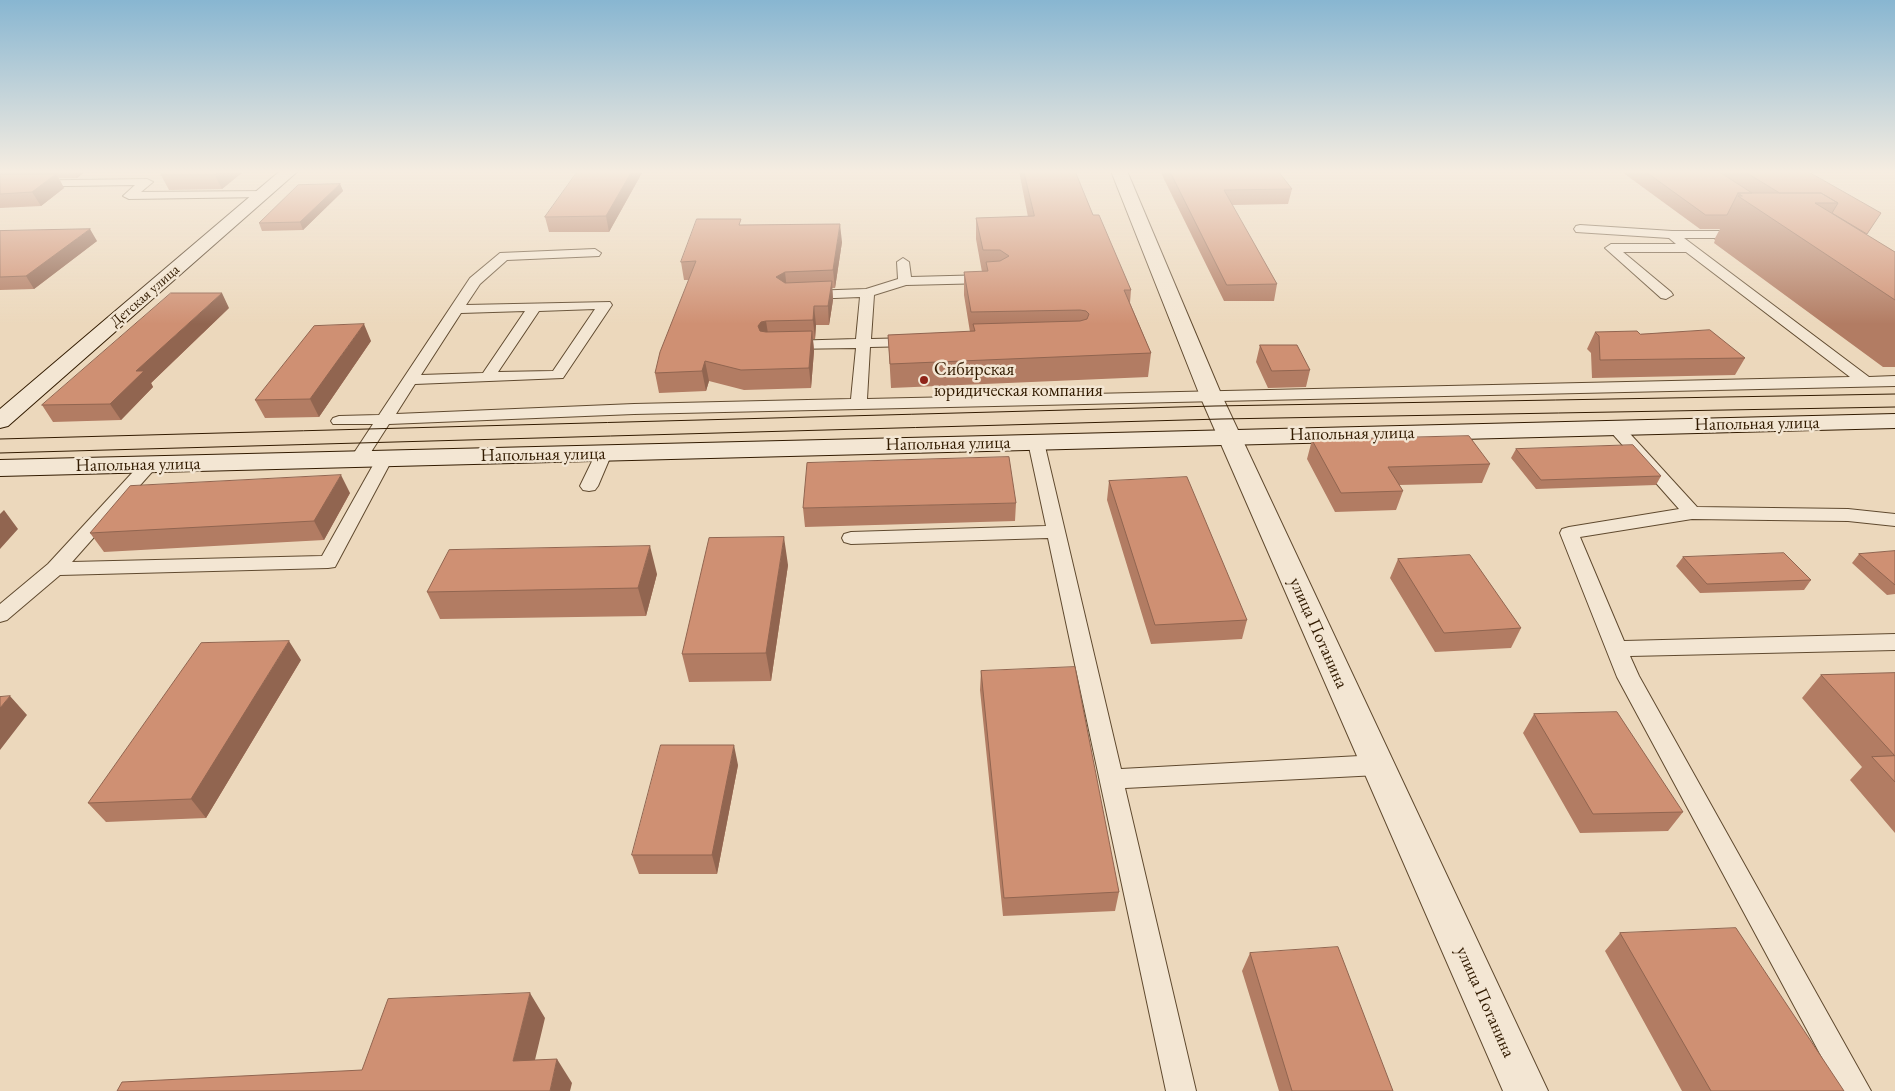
<!DOCTYPE html>
<meta charset="utf-8">
<style>
body{margin:0}
canvas{display:block;background:#ecd8bc}
</style>
<canvas width="1895" height="1091"></canvas>
<script>
const c = document.querySelector('canvas').getContext('2d');
c.lineJoin = 'round';
function trace(path, color, width, dash) { c.strokeStyle = color; c.lineWidth = width; c.lineCap = dash ? 'butt' : 'round'; c.setLineDash(dash || []); c.stroke(path); }
function fill(path, color) { c.fillStyle = color; c.fill(path, 'evenodd'); }
function label(font, color, halo, rows, align = 'center') {
  c.font = font + ' "EB Garamond",serif'; c.lineWidth = 5; c.setLineDash([]); c.textBaseline = 'middle'; c.strokeStyle = halo; c.fillStyle = color; for (const [text, x, y, turn = 0] of rows) {
    c.save(); c.translate(x, y); c.rotate((+turn || 0) * Math.PI / 180); c.textAlign = isNaN(turn) ? turn : align; if (halo) c.strokeText(text, 0, 0); c.fillText(text, 0, 0); c.restore();
  }
}
const lane = new Path2D(`
 M 147,179 L 153,182 L 141,192 L 264,191 L 270,194 L 264,197 L 129,199 L 123,196 L 135,185 L 0,187 L 0,181 Z
 M 1580,225 L 1672,231 L 1745,231 L 1747,234 L 1745,237 L 1741,238 L 1684,238 L 1869,377 L 1895,376 L 1895,386 L 634,414 L 389,424 L 364,463 L 352,463 L 350,459 L 373,424 L 333,424 L 331,421 L 333,418 L 339,416 L 379,415 L 470,278 L 500,253 L 595,249 L 601,253 L 599,256 L 507,260 L 480,284 L 466,305 L 610,302 L 612,305 L 563,378 L 415,384 L 396,414 L 634,404 L 851,399 L 856,348 L 788,349 L 783,348 L 781,345 L 783,342 L 788,341 L 856,339 L 860,297 L 809,299 L 802,295 L 809,291 L 866,289 L 898,279 L 897,262 L 903,258 L 909,262 L 911,277 L 988,275 L 995,279 L 988,283 L 906,285 L 874,295 L 871,339 L 913,338 L 918,339 L 920,342 L 918,345 L 913,346 L 870,347 L 867,399 L 1850,377 L 1686,252 L 1623,252 L 1671,292 L 1673,295 L 1666,299 L 1661,298 L 1605,248 L 1611,244 L 1676,244 L 1669,238 L 1576,232 L 1574,229 L 1576,226 ZM 595,309 L 553,371 L 498,372 L 539,311 ZM 525,311 L 483,373 L 421,375 L 461,313 Z
 M 1616,423 L 1622,425 L 1697,507 L 1848,509 L 1895,514 L 1895,526 L 1848,521 L 1692,519 L 1580,537 L 1624,641 L 1895,634 L 1895,650 L 1630,656 L 1639,676 L 1871,1091 L 1840,1091 L 1617,677 L 1560,533 L 1562,529 L 1569,527 L 1679,509 L 1610,431 L 1608,428 L 1610,425 Z
 M 1036,437 L 1042,438 L 1044,442 L 1121,769 L 1378,755 L 1386,758 L 1390,765 L 1386,772 L 1378,775 L 1125,788 L 1196,1091 L 1166,1091 L 1048,538 L 851,544 L 844,542 L 842,538 L 844,534 L 851,532 L 1046,526 L 1028,442 L 1030,438 Z
 M 604,448 L 610,449 L 612,453 L 598,486 L 595,490 L 589,491 L 583,490 L 580,486 L 596,453 L 598,449 Z
 M 385,453 L 391,454 L 393,458 L 335,567 L 328,568 L 60,575 L 7,620 L 0,622 L 0,604 L 48,564 L 144,460 L 156,460 L 159,464 L 72,562 L 322,556 L 377,458 L 379,454 Z`);
const street = new Path2D(`
 M 1111,171 L 1127,171 L 1222,396 L 1548,1091 L 1503,1091 L 1200,396 Z`);
const secondary = new Path2D(`
 M 280,171 L 298,171 L 8,426 L 0,428 L 0,409 Z
 M 1895,414 L 1895,428 L 0,476 L 0,460 Z`);
trace(lane, '#604a2f', 2);
trace(street, '#604a2f', 2);
trace(secondary, '#321b00', 2);
fill(lane, '#f3e6d3');
fill(street, '#f3e6d3');
fill(secondary, '#f3e6d3');
trace(new Path2D(`
 M 0,439 L 1215,406 L 1895,394
 M 0,453 L 1221,419 L 1895,407`), '#321b00', 1);
fill(new Path2D(`
 M 0,171 L 86,171 L 77,178 L 59,178 L 64,188 L 41,206 L 0,208 Z
 M 166,171 L 244,171 L 222,189 L 169,190 L 161,175 Z
 M 643,171 L 609,232 L 549,232 L 545,217 Z
 M 1019,171 L 1075,171 L 1093,215 L 1131,290 L 1130,303 L 1151,353 L 1148,377 L 891,388 L 888,335 L 970,332 L 964,295 L 964,272 L 982,272 L 976,239 L 976,218 L 1028,217 Z
 M 1160,171 L 1278,171 L 1292,189 L 1288,204 L 1232,205 L 1277,284 L 1274,301 L 1224,301 Z
 M 1615,171 L 1807,171 L 1867,235 L 1895,252 L 1895,367 L 1883,367 L 1714,243 L 1715,240 L 1714,240 L 1720,229 L 1700,229 L 1622,172 Z
 M 340,184 L 343,191 L 303,230 L 262,231 L 259,223 Z
 M 742,225 L 842,242 L 835,288 L 832,288 L 833,300 L 829,325 L 816,325 L 815,339 L 813,339 L 814,351 L 811,388 L 744,390 L 709,381 L 706,391 L 659,393 L 655,373 L 689,280 L 684,280 L 681,262 Z
 M 0,231 L 97,241 L 34,289 L 0,290 Z
 M 229,308 L 151,383 L 153,387 L 121,420 L 53,422 L 42,405 Z
 M 1595,332 L 1640,334 L 1745,358 L 1735,375 L 1592,378 L 1591,353 L 1587,349 Z
 M 371,341 L 319,417 L 265,418 L 255,400 Z
 M 1260,345 L 1310,370 L 1306,387 L 1268,388 L 1256,362 Z
 M 1312,440 L 1490,464 L 1482,483 L 1399,485 L 1403,491 L 1396,510 L 1335,512 L 1307,459 Z
 M 1516,449 L 1661,476 L 1656,485 L 1536,489 L 1511,458 Z
 M 1109,481 L 1247,620 L 1242,639 L 1151,644 L 1107,500 Z
 M 350,493 L 324,540 L 104,552 L 90,533 Z
 M 1016,503 L 1015,521 L 805,527 L 803,508 Z
 M 1895,551 L 1895,594 L 1887,595 L 1852,563 L 1859,554 Z
 M 1683,557 L 1811,580 L 1804,590 L 1700,593 L 1676,566 Z
 M 1398,559 L 1521,628 L 1511,648 L 1435,652 L 1390,578 Z
 M 788,565 L 771,681 L 689,682 L 682,654 Z
 M 657,574 L 646,616 L 440,619 L 427,592 Z
 M 301,660 L 206,818 L 106,822 L 88,803 Z
 M 981,671 L 1119,892 L 1115,911 L 1003,916 L 980,690 Z
 M 1895,673 L 1895,833 L 1850,780 L 1862,767 L 1802,698 L 1821,675 Z
 M 1534,714 L 1683,812 L 1668,831 L 1580,833 L 1523,733 Z
 M 738,765 L 717,874 L 639,874 L 632,855 Z
 M 1620,933 L 1844,1091 L 1682,1091 L 1605,951 Z
 M 1250,953 L 1393,1091 L 1279,1091 L 1242,971 Z`), '#b27c63');
fill(new Path2D(`
 M 73,171 L 86,171 L 77,178 Z
 M 219,171 L 244,171 L 222,189 L 215,175 Z
 M 632,171 L 643,171 L 609,232 L 606,216 Z
 M 56,174 L 64,188 L 41,206 L 32,192 Z
 M 340,184 L 343,191 L 303,230 L 300,222 Z
 M 840,224 L 842,242 L 835,288 L 833,270 Z
 M 90,229 L 97,241 L 34,289 L 26,276 Z
 M 785,272 L 787,290 L 776,277 Z
 M 832,281 L 833,300 L 829,325 L 828,306 Z
 M 222,293 L 229,308 L 151,383 L 153,387 L 121,420 L 110,404 L 136,371 Z
 M 814,306 L 816,325 L 815,339 L 813,320 Z
 M 766,321 L 769,340 L 764,341 L 758,326 L 761,322 Z
 M 364,324 L 371,341 L 319,417 L 310,399 Z
 M 812,331 L 814,351 L 811,388 L 809,368 Z
 M 705,361 L 709,381 L 706,391 L 702,371 Z
 M 341,475 L 350,493 L 324,540 L 314,521 Z
 M 4,510 L 18,529 L 0,549 L 0,514 Z
 M 784,537 L 788,565 L 771,681 L 766,653 Z
 M 650,546 L 657,574 L 646,616 L 638,588 Z
 M 289,641 L 301,660 L 206,818 L 191,799 Z
 M 10,696 L 27,715 L 0,750 L 0,708 Z
 M 734,745 L 738,765 L 717,874 L 712,855 Z
 M 530,993 L 545,1018 L 529,1085 L 513,1061 Z
 M 557,1059 L 572,1083 L 570,1091 L 550,1091 Z`), '#916550');
const building = new Path2D(`
 M 166,171 L 219,171 L 215,175 L 161,175 Z
 M 578,171 L 632,171 L 606,216 L 545,217 Z
 M 1024,171 L 1075,171 L 1093,215 L 1099,215 L 1131,290 L 1124,290 L 1151,353 L 890,364 L 888,335 L 975,331 L 973,324 L 1080,321 L 1087,319 L 1089,314 L 1086,311 L 1080,310 L 971,312 L 964,272 L 988,271 L 986,262 L 1000,261 L 1009,256 L 1000,250 L 983,250 L 976,218 L 1034,216 Z
 M 1170,171 L 1278,171 L 1292,189 L 1224,190 L 1277,284 L 1227,285 Z
 M 1645,171 L 1718,171 L 1752,193 L 1738,193 L 1727,215 L 1706,215 Z
 M 1744,171 L 1807,171 L 1881,213 L 1867,234 L 1832,213 L 1838,203 L 1821,193 L 1780,193 Z
 M 56,174 L 32,192 L 0,194 L 0,175 Z
 M 340,184 L 300,222 L 259,223 L 298,185 Z
 M 1738,193 L 1821,193 L 1838,203 L 1815,203 L 1895,252 L 1895,300 L 1738,196 L 1742,196 Z
 M 697,219 L 741,219 L 739,225 L 840,224 L 833,270 L 785,272 L 776,277 L 785,283 L 832,281 L 828,306 L 814,306 L 813,320 L 766,321 L 761,322 L 758,326 L 760,331 L 766,332 L 812,331 L 809,368 L 741,370 L 705,361 L 702,371 L 655,373 L 660,352 L 696,261 L 681,262 Z
 M 90,229 L 26,276 L 0,277 L 0,231 Z
 M 171,293 L 222,293 L 136,371 L 144,371 L 110,404 L 42,405 Z
 M 364,324 L 310,399 L 255,400 L 314,326 Z
 M 1710,330 L 1745,358 L 1600,360 L 1599,336 L 1595,332 L 1637,331 L 1640,334 Z
 M 1260,345 L 1297,345 L 1310,370 L 1272,371 Z
 M 1469,436 L 1490,464 L 1388,467 L 1403,491 L 1341,493 L 1312,440 Z
 M 1633,445 L 1661,476 L 1541,480 L 1516,449 Z
 M 1009,457 L 1016,503 L 803,508 L 807,463 Z
 M 341,475 L 314,521 L 90,533 L 130,486 Z
 M 1187,477 L 1247,620 L 1155,625 L 1109,481 Z
 M 784,537 L 766,653 L 682,654 L 709,538 Z
 M 650,546 L 638,588 L 427,592 L 449,550 Z
 M 1895,551 L 1895,585 L 1859,554 Z
 M 1784,553 L 1811,580 L 1707,584 L 1683,557 Z
 M 1470,555 L 1521,628 L 1444,633 L 1398,559 Z
 M 289,641 L 191,799 L 88,803 L 201,643 Z
 M 1075,667 L 1119,892 L 1004,898 L 981,671 Z
 M 1895,673 L 1895,756 L 1821,675 Z
 M 10,696 L 0,708 L 0,697 Z
 M 1617,712 L 1683,812 L 1593,814 L 1534,714 Z
 M 661,745 L 734,745 L 712,855 L 632,855 Z
 M 1895,756 L 1895,782 L 1872,757 Z
 M 1736,928 L 1844,1091 L 1711,1091 L 1620,933 Z
 M 1338,947 L 1393,1091 L 1292,1091 L 1250,953 Z
 M 530,993 L 513,1061 L 557,1059 L 550,1091 L 117,1091 L 122,1082 L 362,1070 L 388,999 Z`);
fill(building, '#cf9073');
trace(building, '#916550', 1);
const sky = c.createLinearGradient(0, 0, 0, 324);
sky.addColorStop(0, '#88b6d1');
sky.addColorStop(0.53, '#f6ede1');
sky.addColorStop(1, '#f6ede100');
c.fillStyle = sky;
c.fillRect(0, 0, 1895, 324);
for (const [x, y, r, color] of [
 [924,380,5,"#8f2418"]
]) { const dot = new Path2D(); dot.arc(x, y, r, 0, 2 * Math.PI); c.fillStyle = color; c.fill(dot); trace(dot, '#f3e6d3', 2); }
label('15px', '#321b00', '#f3e6d3', [
 ["Детская улица",145,296,-41]
]);
label('18px', '#321b00', '#f3e6d3', [
 ["Сибирская",934,370],
 ["юридическая компания",934,391]
], 'left');
label('18px', '#321b00', '#f3e6d3', [
 ["Напольная улица",1757,424,-1],
 ["Напольная улица",1352,434,-1],
 ["Напольная улица",948,444,-1],
 ["Напольная улица",543,455,-1],
 ["Напольная улица",138,465,-1],
 ["улица Потанина",1318,633,66],
 ["улица Потанина",1485,1002,66]
]);
</script>
